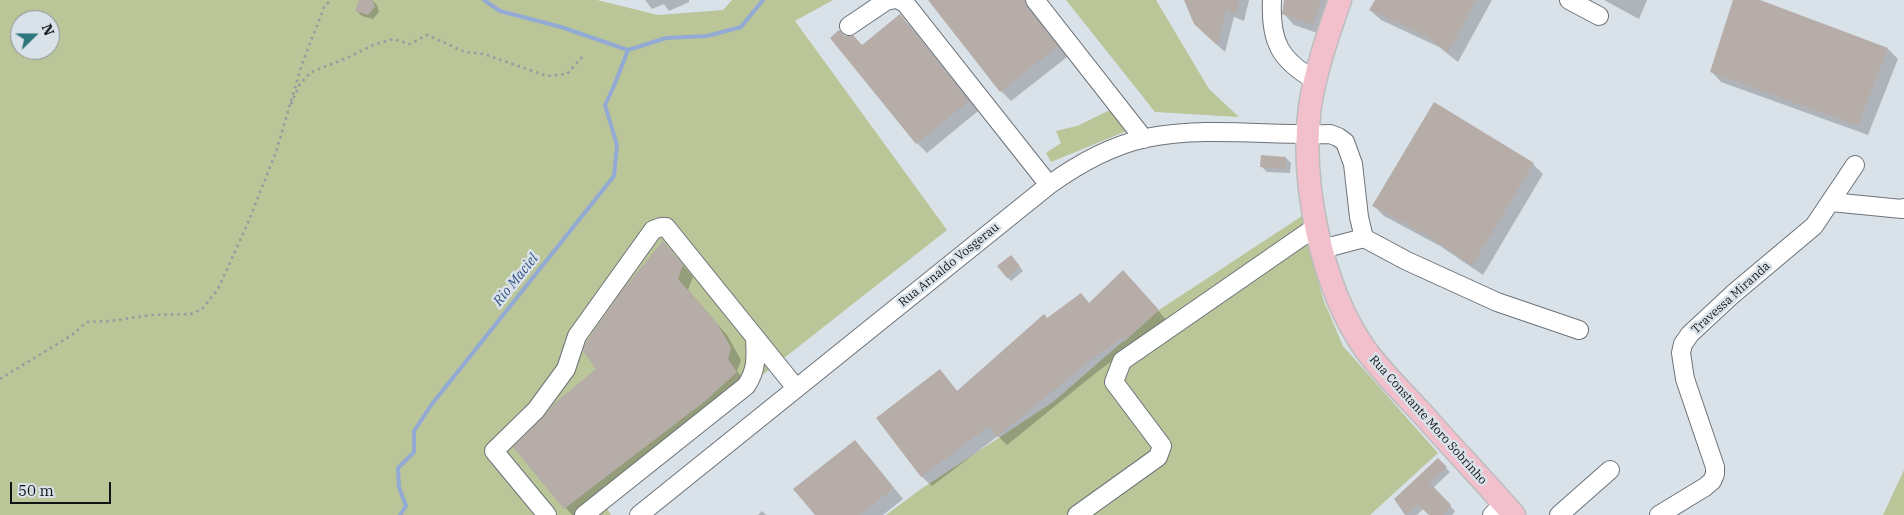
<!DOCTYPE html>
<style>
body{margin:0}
#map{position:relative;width:1904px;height:515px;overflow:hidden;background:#dae2e9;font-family:"IBM Plex Serif",serif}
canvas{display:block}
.north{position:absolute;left:10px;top:10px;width:50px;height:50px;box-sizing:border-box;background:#dae2e9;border:1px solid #8a9095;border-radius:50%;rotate:68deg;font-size:14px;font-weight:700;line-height:20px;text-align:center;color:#111416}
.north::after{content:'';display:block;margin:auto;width:18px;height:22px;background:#2c757c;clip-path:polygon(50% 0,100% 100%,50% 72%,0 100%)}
.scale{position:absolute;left:10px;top:482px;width:101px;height:22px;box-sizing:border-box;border:2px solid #111416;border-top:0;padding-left:6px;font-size:15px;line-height:18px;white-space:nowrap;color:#111416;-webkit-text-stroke:4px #dae2e9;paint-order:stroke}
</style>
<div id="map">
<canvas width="1904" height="515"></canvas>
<div class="north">N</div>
<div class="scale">50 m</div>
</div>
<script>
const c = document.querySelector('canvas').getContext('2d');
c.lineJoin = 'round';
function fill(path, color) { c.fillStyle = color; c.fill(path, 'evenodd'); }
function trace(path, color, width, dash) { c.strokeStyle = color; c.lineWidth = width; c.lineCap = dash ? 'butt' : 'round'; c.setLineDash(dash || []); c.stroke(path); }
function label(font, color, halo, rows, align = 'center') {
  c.font = font + ' "IBM Plex Serif",serif'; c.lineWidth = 5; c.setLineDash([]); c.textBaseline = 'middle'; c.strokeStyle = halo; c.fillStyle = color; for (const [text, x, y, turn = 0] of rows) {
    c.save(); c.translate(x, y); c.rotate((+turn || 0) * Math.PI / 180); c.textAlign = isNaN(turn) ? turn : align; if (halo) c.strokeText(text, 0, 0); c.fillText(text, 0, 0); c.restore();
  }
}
fill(new Path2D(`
 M 0,0 L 597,0 L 658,15 L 723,10 L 732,0 L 833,0 L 795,21 L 947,230 L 602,501 L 611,515 L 0,515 ZM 20,20 L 50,20 L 50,50 L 20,50 Z
 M 1066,0 L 1156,0 L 1209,89 L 1239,117 L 1155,112 Z
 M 1112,109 L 1129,130 L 1051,162 L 1046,153 L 1061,143 L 1056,131 L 1077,126 Z
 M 1302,216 L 1323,299 L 1343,346 L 1438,453 L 1370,515 L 886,515 L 921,489 L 1053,402 L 1159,310 Z
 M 1904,470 L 1904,515 L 1883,515 Z`), '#bac598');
fill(new Path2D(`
 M 360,0 L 372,0 L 377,5 L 379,12 L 373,19 L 362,16 L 357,11 Z
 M 645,0 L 689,0 L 689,2 L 669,11 L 664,4 L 652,9 Z
 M 929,0 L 1030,0 L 1037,18 L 1067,57 L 1011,101 L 1001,91 Z
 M 1185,0 L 1249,0 L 1244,21 L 1234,17 L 1225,52 L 1203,32 Z
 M 1285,0 L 1335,0 L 1323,35 L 1294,25 L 1284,14 Z
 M 1376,0 L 1492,0 L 1458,62 L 1439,47 L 1381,20 L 1370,10 Z
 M 1604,0 L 1647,0 L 1639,19 Z
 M 1735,0 L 1756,0 L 1888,49 L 1898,59 L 1868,135 L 1721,82 L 1711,71 Z
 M 900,16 L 910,26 L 978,111 L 927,153 L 917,143 L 845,37 L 862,46 Z
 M 1286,158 L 1291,163 L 1290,173 L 1267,172 L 1262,167 Z
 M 1533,164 L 1543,174 L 1483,275 L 1440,246 L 1384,216 L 1374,206 Z
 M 664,243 L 693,277 L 688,290 L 727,335 L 741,360 L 737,371 L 746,383 L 581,515 L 572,515 L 515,447 L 598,369 Z
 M 1015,261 L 1023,271 L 1011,281 L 1007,277 Z
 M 1133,281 L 1167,321 L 1097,372 L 1007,445 L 998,436 L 932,486 L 922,477 L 878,418 L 940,371 L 958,392 L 1048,319 L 1081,294 L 1090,304 Z
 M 865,452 L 903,499 L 883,515 L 817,515 Z
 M 1438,460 L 1450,472 L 1433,488 L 1455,511 L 1452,515 L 1430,515 L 1424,508 L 1417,515 L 1405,515 L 1395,500 Z
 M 762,511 L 766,515 L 758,515 Z`), '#0003');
trace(new Path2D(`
 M 484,0 L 500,11 L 561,27 L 628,50 L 666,38 L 707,36 L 741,27 L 763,0
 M 400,515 L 406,506 L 399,487 L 398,468 L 414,452 L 414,431 L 432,404 L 614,176 L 617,145 L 605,105 L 614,86 L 628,50`), '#92aad4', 4);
fill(new Path2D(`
 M 359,0 L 372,0 L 375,7 L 368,15 L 355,11 Z
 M 928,0 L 1025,0 L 1027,7 L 1058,46 L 1000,92 Z
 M 1184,0 L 1240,0 L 1236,14 L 1226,10 L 1217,45 L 1194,24 Z
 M 1284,0 L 1321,0 L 1313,25 L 1282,14 Z
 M 1375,0 L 1476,0 L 1448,53 L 1428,37 L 1369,10 Z
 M 1733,0 L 1760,0 L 1888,48 L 1858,126 L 1710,72 Z
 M 900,14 L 969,101 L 916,144 L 830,38 L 839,30 L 845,36 L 853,35 L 862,45 Z
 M 1434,102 L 1534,163 L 1472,266 L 1428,236 L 1372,206 Z
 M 1261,155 L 1286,157 L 1285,169 L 1260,167 Z
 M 663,241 L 683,265 L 678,279 L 717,323 L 731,348 L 728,359 L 737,372 L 704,402 L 564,509 L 513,447 L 543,418 L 555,403 L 596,369 L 583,351 L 587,341 L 624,288 Z
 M 1011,255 L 1020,266 L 1007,278 L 997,266 Z
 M 1123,270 L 1159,310 L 1125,341 L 1122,338 L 1087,363 L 997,437 L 989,426 L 921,477 L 876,418 L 940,369 L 957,391 L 1044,314 L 1047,318 L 1081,293 L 1089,303 Z
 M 855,440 L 894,488 L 860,515 L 815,515 L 793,489 Z
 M 1438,458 L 1447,467 L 1429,482 L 1451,505 L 1444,515 L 1429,515 L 1418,505 L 1406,515 L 1394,499 Z`), '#b6aca8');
const minor = new Path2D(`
 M 899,0 L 905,3 L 1049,185
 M 1035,0 L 1144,139
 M 1272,0 C 1270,40 1279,60 1315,80
 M 1569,0 L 1599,16
 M 849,26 L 886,1 L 891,0
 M 1831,202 L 1902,209 L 1904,208
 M 1322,249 L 1364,238
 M 547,515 L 494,451 L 536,410 L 566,369 L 577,336 L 653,230 L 661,227 L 666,227 L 796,388
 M 584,515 L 746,386 C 757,370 756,357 755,338
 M 639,515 L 1049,185 C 1078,164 1110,146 1146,138 C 1206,126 1268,136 1330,134 L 1338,137 L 1345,142 L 1353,164 L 1359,217 L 1364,238 L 1407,261 L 1497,302 L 1579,330
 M 1077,515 L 1158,457 L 1162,446 L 1114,382 L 1122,361 L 1317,226
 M 1492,515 L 1504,504
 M 1559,515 L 1610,470
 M 1659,515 L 1705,487 L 1712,481 L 1715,474 L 1715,467 L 1685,379 L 1681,353 L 1683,344 L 1690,334 L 1733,294 L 1814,226 L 1855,165`);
const major = new Path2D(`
 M 1340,0 C 1328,35 1316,69 1310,106 C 1300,181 1321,286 1365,349 C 1381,371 1401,391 1420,411 C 1451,446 1483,480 1514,515`);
trace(minor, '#6c7379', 20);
trace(major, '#bcbdbe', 25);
trace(new Path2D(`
 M 291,104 L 300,84 L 311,72 L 347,58 L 373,45 L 393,39 L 410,44 L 427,35 L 465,52 L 484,54 L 547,76 L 567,74 L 583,56
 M 0,379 L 72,335 L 87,322 L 110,321 L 152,315 L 191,314 L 202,309 L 218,289 L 247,225 L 276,152 L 302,64 L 325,5 L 332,0`), '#959ba0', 2.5, [2.5, 4]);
trace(minor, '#fff', 18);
trace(major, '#f2c0cc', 22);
label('12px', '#111416', '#dae2e9', [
 ["Rua Arnaldo Vosgerau",949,265,-39],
 ["Travessa Miranda",1731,298,-42],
 ["Rua Constante Moro Sobrinho",1428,420,48]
]);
label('italic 14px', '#345389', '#dae2e9', [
 ["Rio Maciel",516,280,-51]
]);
</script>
